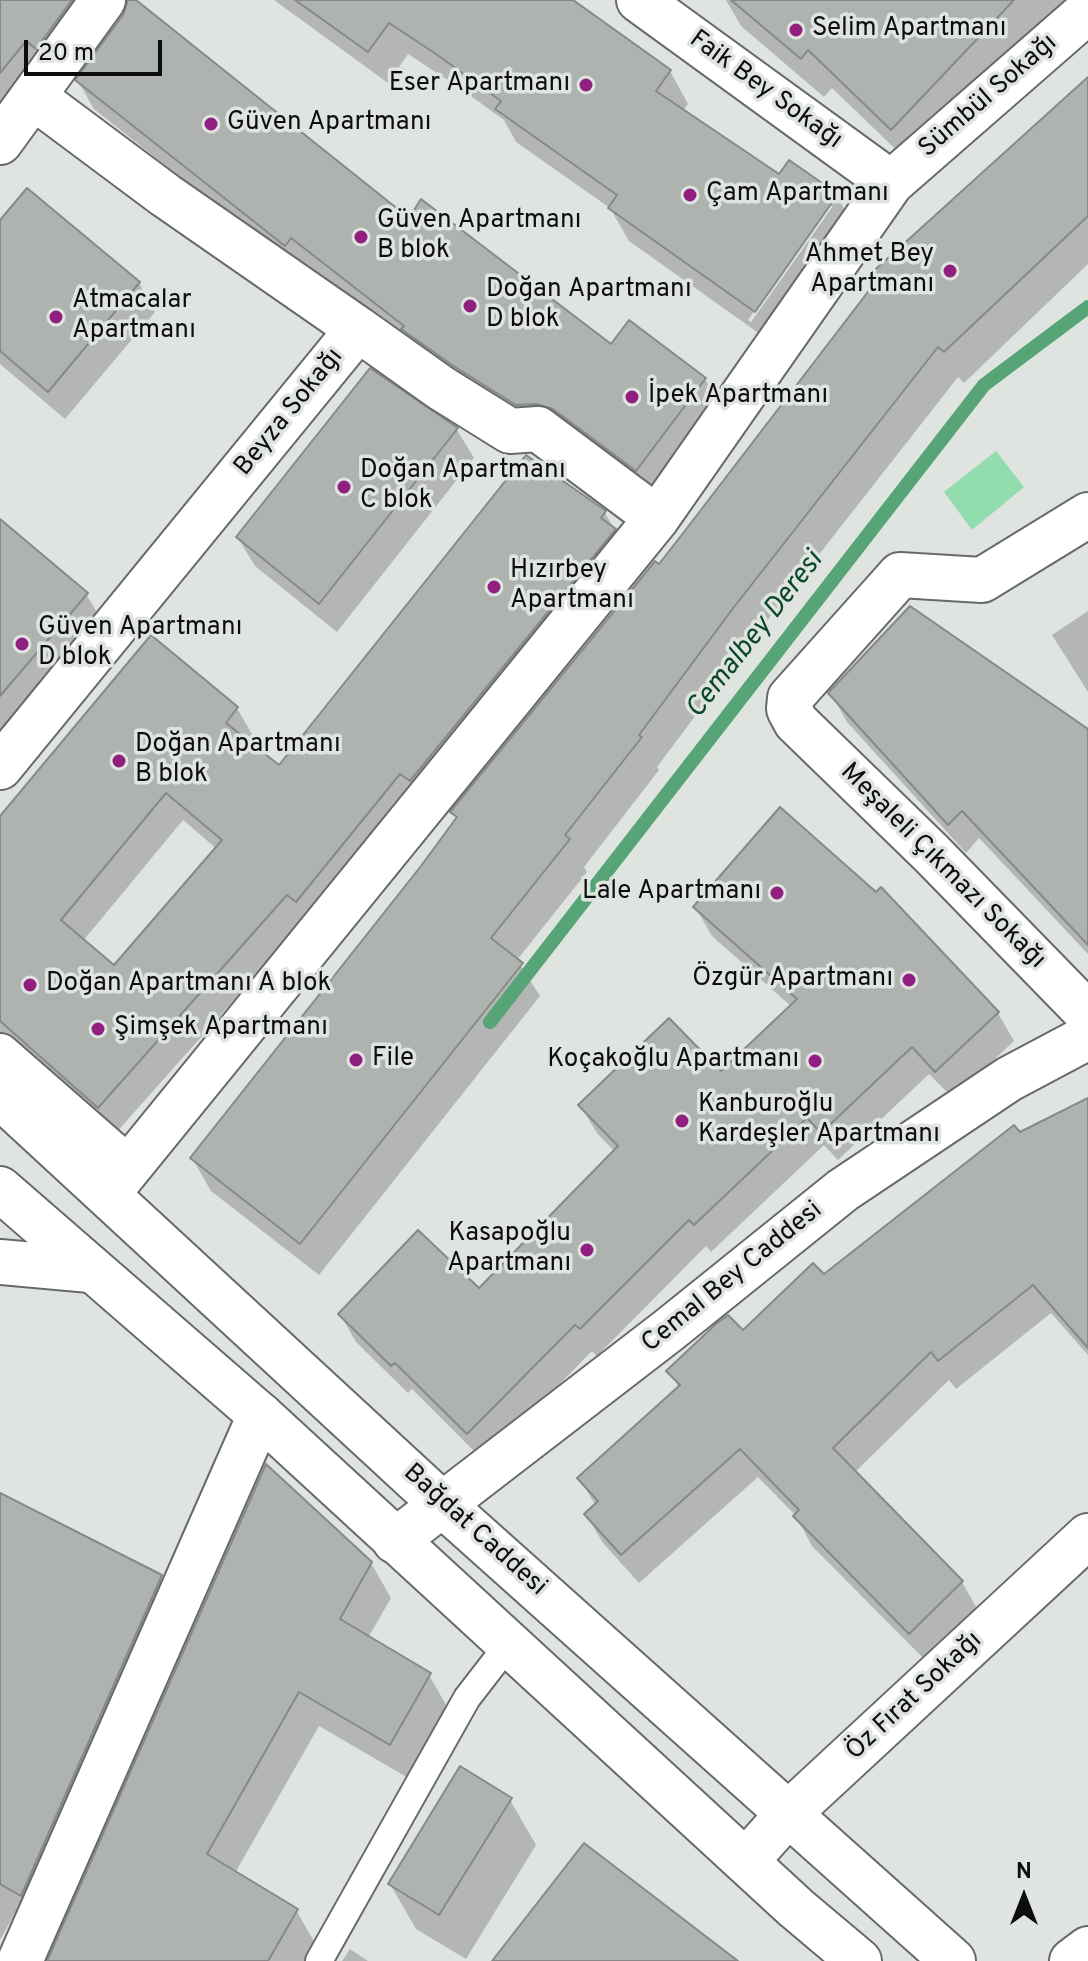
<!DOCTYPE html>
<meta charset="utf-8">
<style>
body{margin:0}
#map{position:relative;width:1088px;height:1961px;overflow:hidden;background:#e0e4e1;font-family:Overpass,sans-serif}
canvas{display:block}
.north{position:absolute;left:984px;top:1857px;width:80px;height:80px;-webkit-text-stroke:6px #e0e4e1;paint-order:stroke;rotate:0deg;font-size:22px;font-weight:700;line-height:32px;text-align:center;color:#0c0d0c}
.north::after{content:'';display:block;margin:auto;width:28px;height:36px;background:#0c0d0c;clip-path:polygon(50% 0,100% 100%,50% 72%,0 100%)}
.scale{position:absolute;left:24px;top:40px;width:138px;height:36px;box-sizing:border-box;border:4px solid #0c0d0c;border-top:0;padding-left:10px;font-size:24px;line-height:28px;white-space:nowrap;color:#0c0d0c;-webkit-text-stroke:6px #e0e4e1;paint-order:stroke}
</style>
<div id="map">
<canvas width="1088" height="1961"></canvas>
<div class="north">N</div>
<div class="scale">20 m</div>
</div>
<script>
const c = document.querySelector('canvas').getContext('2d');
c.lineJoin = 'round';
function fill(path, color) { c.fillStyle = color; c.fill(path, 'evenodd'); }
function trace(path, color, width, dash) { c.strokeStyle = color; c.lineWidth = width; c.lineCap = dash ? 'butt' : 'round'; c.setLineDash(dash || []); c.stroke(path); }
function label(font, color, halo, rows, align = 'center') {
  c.font = font + ' Overpass,sans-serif'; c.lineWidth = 7; c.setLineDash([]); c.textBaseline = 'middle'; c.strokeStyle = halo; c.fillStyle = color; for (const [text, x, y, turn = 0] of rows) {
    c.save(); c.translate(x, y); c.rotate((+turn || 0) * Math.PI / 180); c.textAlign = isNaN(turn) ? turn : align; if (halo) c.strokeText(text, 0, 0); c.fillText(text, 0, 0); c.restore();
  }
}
fill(new Path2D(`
 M 996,451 L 1024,487 L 972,530 L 944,492 Z`), '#92ddad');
fill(new Path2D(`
 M 0,0 L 116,0 L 0,128 Z
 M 127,0 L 132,0 L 409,221 L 611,347 L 705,379 L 721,407 L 653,498 L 554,432 L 414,348 L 308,265 L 301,273 L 94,109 L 78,81 L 125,15 Z
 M 274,0 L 571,0 L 670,71 L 688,104 L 683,111 L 780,177 L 837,196 L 855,228 L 774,344 L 629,241 L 610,208 L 516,142 L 504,120 L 457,86 L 408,54 L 388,83 ZM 828,206 L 833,206 L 751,322 L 748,320 Z
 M 726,0 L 1088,0 L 914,167 L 832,88 L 824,97 L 741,26 Z
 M 1088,80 L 1088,264 L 964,383 L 958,377 L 752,640 L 657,767 L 659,770 L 584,867 L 587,872 L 517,960 L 540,996 L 319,1275 L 211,1191 L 192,1158 L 457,820 L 453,812 L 659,567 L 875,286 L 870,278 Z
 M 0,223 L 139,283 L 155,312 L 65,419 L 0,364 Z
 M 370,371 L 457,430 L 474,458 L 337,632 L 255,566 L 238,538 Z
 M 527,458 L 605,513 L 621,541 L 304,921 L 115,1134 L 0,1034 L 0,857 L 237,708 L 253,736 L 248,743 L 279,768 ZM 183,820 L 217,849 L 114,968 L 83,941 Z
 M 0,522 L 86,594 L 105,626 L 0,746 Z
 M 1088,611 L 1088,692 L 1052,635 Z
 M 831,693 L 1088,732 L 1088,954 L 979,838 L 966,853 L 847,722 Z
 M 696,908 L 998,1013 L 1014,1041 L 953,1098 L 929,1074 L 838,1160 L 824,1145 L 711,1252 L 706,1246 L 597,1356 L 592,1351 L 484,1461 L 412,1389 L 408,1393 L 356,1342 L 340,1314 L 479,1291 L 615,1152 L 597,1133 L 580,1105 L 721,1074 L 792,1007 L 712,936 Z
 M 1088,1100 L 1088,1355 L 1051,1313 L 956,1389 L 949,1380 L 854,1473 L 962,1582 L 979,1612 L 927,1662 L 812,1546 L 796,1516 L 758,1477 L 639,1583 L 603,1543 L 586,1514 L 596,1506 L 579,1478 L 679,1388 L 669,1371 L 742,1333 L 1019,1135 Z
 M 0,1495 L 161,1577 L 182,1613 L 42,1931 L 14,1915 L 0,1940 Z
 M 371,1563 L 391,1598 L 368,1638 L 429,1675 L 449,1710 L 410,1779 L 319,1726 L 235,1873 L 296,1910 L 316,1945 L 307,1961 L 49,1961 Z
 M 510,1800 L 536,1845 L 466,1959 L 416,1929 L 390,1884 Z
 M 350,1949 L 368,1961 L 342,1961 Z`), '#0003');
trace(new Path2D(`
 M 490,1022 L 984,385 L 1088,307`), '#57a576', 14);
const building = new Path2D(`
 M 0,0 L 72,0 L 36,49 L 26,41 L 0,73 Z
 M 128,0 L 136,0 L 409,218 L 421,199 L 611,344 L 629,320 L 706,378 L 636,471 L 553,409 L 536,404 L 516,405 L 455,367 L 401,329 L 404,326 L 291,238 L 285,246 L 75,80 L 123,15 Z
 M 295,0 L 573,0 L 671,70 L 656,91 L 779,174 L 789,160 L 838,194 L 755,312 L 608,208 L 617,195 L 495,109 L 501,101 L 436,54 L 389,23 L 368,52 Z
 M 731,0 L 1014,0 L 891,130 L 808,50 L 801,59 Z
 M 1088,77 L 1088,216 L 944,352 L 938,347 L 734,607 L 639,735 L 642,737 L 565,835 L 570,839 L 491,938 L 523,963 L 300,1244 L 190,1158 L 421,866 L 457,817 L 450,812 L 655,561 L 659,564 L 684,532 L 874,284 L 867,277 Z
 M 27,188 L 140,282 L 48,392 L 0,351 L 0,220 Z
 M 370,368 L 458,428 L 319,604 L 236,537 Z
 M 526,455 L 606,511 L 601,518 L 616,529 L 410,781 L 400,774 L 296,902 L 287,895 L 98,1108 L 0,1021 L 0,816 L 151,635 L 238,707 L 226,723 L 279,765 ZM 166,793 L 222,840 L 114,965 L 61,920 Z
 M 0,519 L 88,593 L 0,696 Z
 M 910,606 L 1088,729 L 1088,945 L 962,811 L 948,825 L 828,693 Z
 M 780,807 L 876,892 L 881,887 L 999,1012 L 935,1072 L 912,1047 L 821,1133 L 807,1118 L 694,1225 L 689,1220 L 580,1329 L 575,1325 L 467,1434 L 395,1363 L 391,1366 L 338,1314 L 418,1230 L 479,1288 L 618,1146 L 578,1105 L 669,1018 L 721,1071 L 797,999 L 693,907 Z
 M 1088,1098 L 1088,1348 L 1033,1285 L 938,1361 L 931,1352 L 833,1448 L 963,1581 L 909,1634 L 793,1516 L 799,1510 L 740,1449 L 621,1555 L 584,1514 L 598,1501 L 577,1478 L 680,1385 L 666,1371 L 717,1323 L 728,1315 L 743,1330 L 813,1263 L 824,1274 L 1014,1125 L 1020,1132 Z
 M 266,1464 L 372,1562 L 340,1619 L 431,1673 L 390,1745 L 299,1692 L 207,1854 L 298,1909 L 268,1961 L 47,1961 Z
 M 0,1493 L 162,1575 L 21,1896 L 0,1884 Z
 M 460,1766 L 512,1798 L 439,1915 L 388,1884 Z
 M 584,1843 L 738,1961 L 492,1961 Z`);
fill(building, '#afb3b0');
trace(building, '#868987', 2);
const service = new Path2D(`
 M 319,1961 L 467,1698 L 508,1645`);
const pedestrian = new Path2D(`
 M 0,1054 L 128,1166`);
const minor = new Path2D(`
 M 639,0 L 891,183
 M 0,142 L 103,0
 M 358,329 L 441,388 L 510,431 L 538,429 L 657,518
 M 1088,515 L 982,580 L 900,575 L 790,698 L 789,709 L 796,722 L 932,854 L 1088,1014
 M 0,767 L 358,329 L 165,195 L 35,98
 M 108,1193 L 657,518 L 891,183 L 1088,11
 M 395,1541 L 669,1330 L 843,1190 L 1009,1079 L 1088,1037
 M 746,1861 L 789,1813 L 1088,1536
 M 20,1961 L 260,1415
 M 1072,1961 L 1088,1949`);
const tertiary = new Path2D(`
 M 0,1262 L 90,1270`);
const primary = new Path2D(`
 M 0,1096 L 443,1505 L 953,1961
 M 0,1189 L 260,1415 L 796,1908 L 859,1961`);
trace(service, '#676a68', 30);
trace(pedestrian, '#676a68', 44);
trace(minor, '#676a68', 48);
trace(tertiary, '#676a68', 48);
trace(primary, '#676a68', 48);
trace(service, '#fff', 26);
trace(pedestrian, '#fff', 40);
trace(minor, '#fff', 44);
trace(tertiary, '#fff', 44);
trace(primary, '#fff', 44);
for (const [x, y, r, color] of [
 [796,30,8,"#911f7f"],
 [586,85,8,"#911f7f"],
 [211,124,8,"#911f7f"],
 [690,195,8,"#911f7f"],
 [361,237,8,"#911f7f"],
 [950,271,8,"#911f7f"],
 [470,306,8,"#911f7f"],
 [56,317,8,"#911f7f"],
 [632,397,8,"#911f7f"],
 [344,487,8,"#911f7f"],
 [494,587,8,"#911f7f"],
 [22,644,8,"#911f7f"],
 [119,761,8,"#911f7f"],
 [777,893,8,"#911f7f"],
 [909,980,8,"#911f7f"],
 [30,985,8,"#911f7f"],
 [98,1029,8,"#911f7f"],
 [356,1060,8,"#911f7f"],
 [815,1061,8,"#911f7f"],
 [682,1121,8,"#911f7f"],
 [587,1250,8,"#911f7f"]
]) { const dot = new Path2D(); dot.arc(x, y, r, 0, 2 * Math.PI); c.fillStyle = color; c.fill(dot); trace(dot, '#e0e4e1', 3); }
label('26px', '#0c0d0c', '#e0e4e1', [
 ["Selim Apartmanı",812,30],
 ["Eser Apartmanı",570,85,"right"],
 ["Güven Apartmanı",227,124],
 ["Çam Apartmanı",706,195],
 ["Güven Apartmanı",377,222],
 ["B blok",377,252],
 ["Ahmet Bey",934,256,"right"],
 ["Apartmanı",934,286,"right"],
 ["Doğan Apartmanı",486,291],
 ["D blok",486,321],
 ["Atmacalar",72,302],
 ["Apartmanı",72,332],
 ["İpek Apartmanı",648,397],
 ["Doğan Apartmanı",360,472],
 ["C blok",360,502],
 ["Hızırbey",510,572],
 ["Apartmanı",510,602],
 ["Güven Apartmanı",38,629],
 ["D blok",38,659],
 ["Doğan Apartmanı",135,746],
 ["B blok",135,776],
 ["Lale Apartmanı",761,893,"right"],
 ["Özgür Apartmanı",893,980,"right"],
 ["Doğan Apartmanı A blok",46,985],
 ["Şimşek Apartmanı",114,1029],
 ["File",372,1060],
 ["Koçakoğlu Apartmanı",799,1061,"right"],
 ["Kanburoğlu",698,1106],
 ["Kardeşler Apartmanı",698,1136],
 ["Kasapoğlu",571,1235,"right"],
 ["Apartmanı",571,1265,"right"]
], 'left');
label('26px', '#0c0d0c', '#e0e4e1', [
 ["Faik Bey Sokağı",765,91,36],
 ["Sümbül Sokağı",989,97,-41],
 ["Beyza Sokağı",290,413,-51],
 ["Meşaleli Çıkmazı Sokağı",942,867,45],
 ["Cemal Bey Caddesi",733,1278,-39],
 ["Bağdat Caddesi",474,1531,42],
 ["Öz Fırat Sokağı",915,1697,-43]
]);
label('italic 28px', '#094829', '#e0e4e1', [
 ["Cemalbey Deresi",756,636,-52]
]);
</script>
